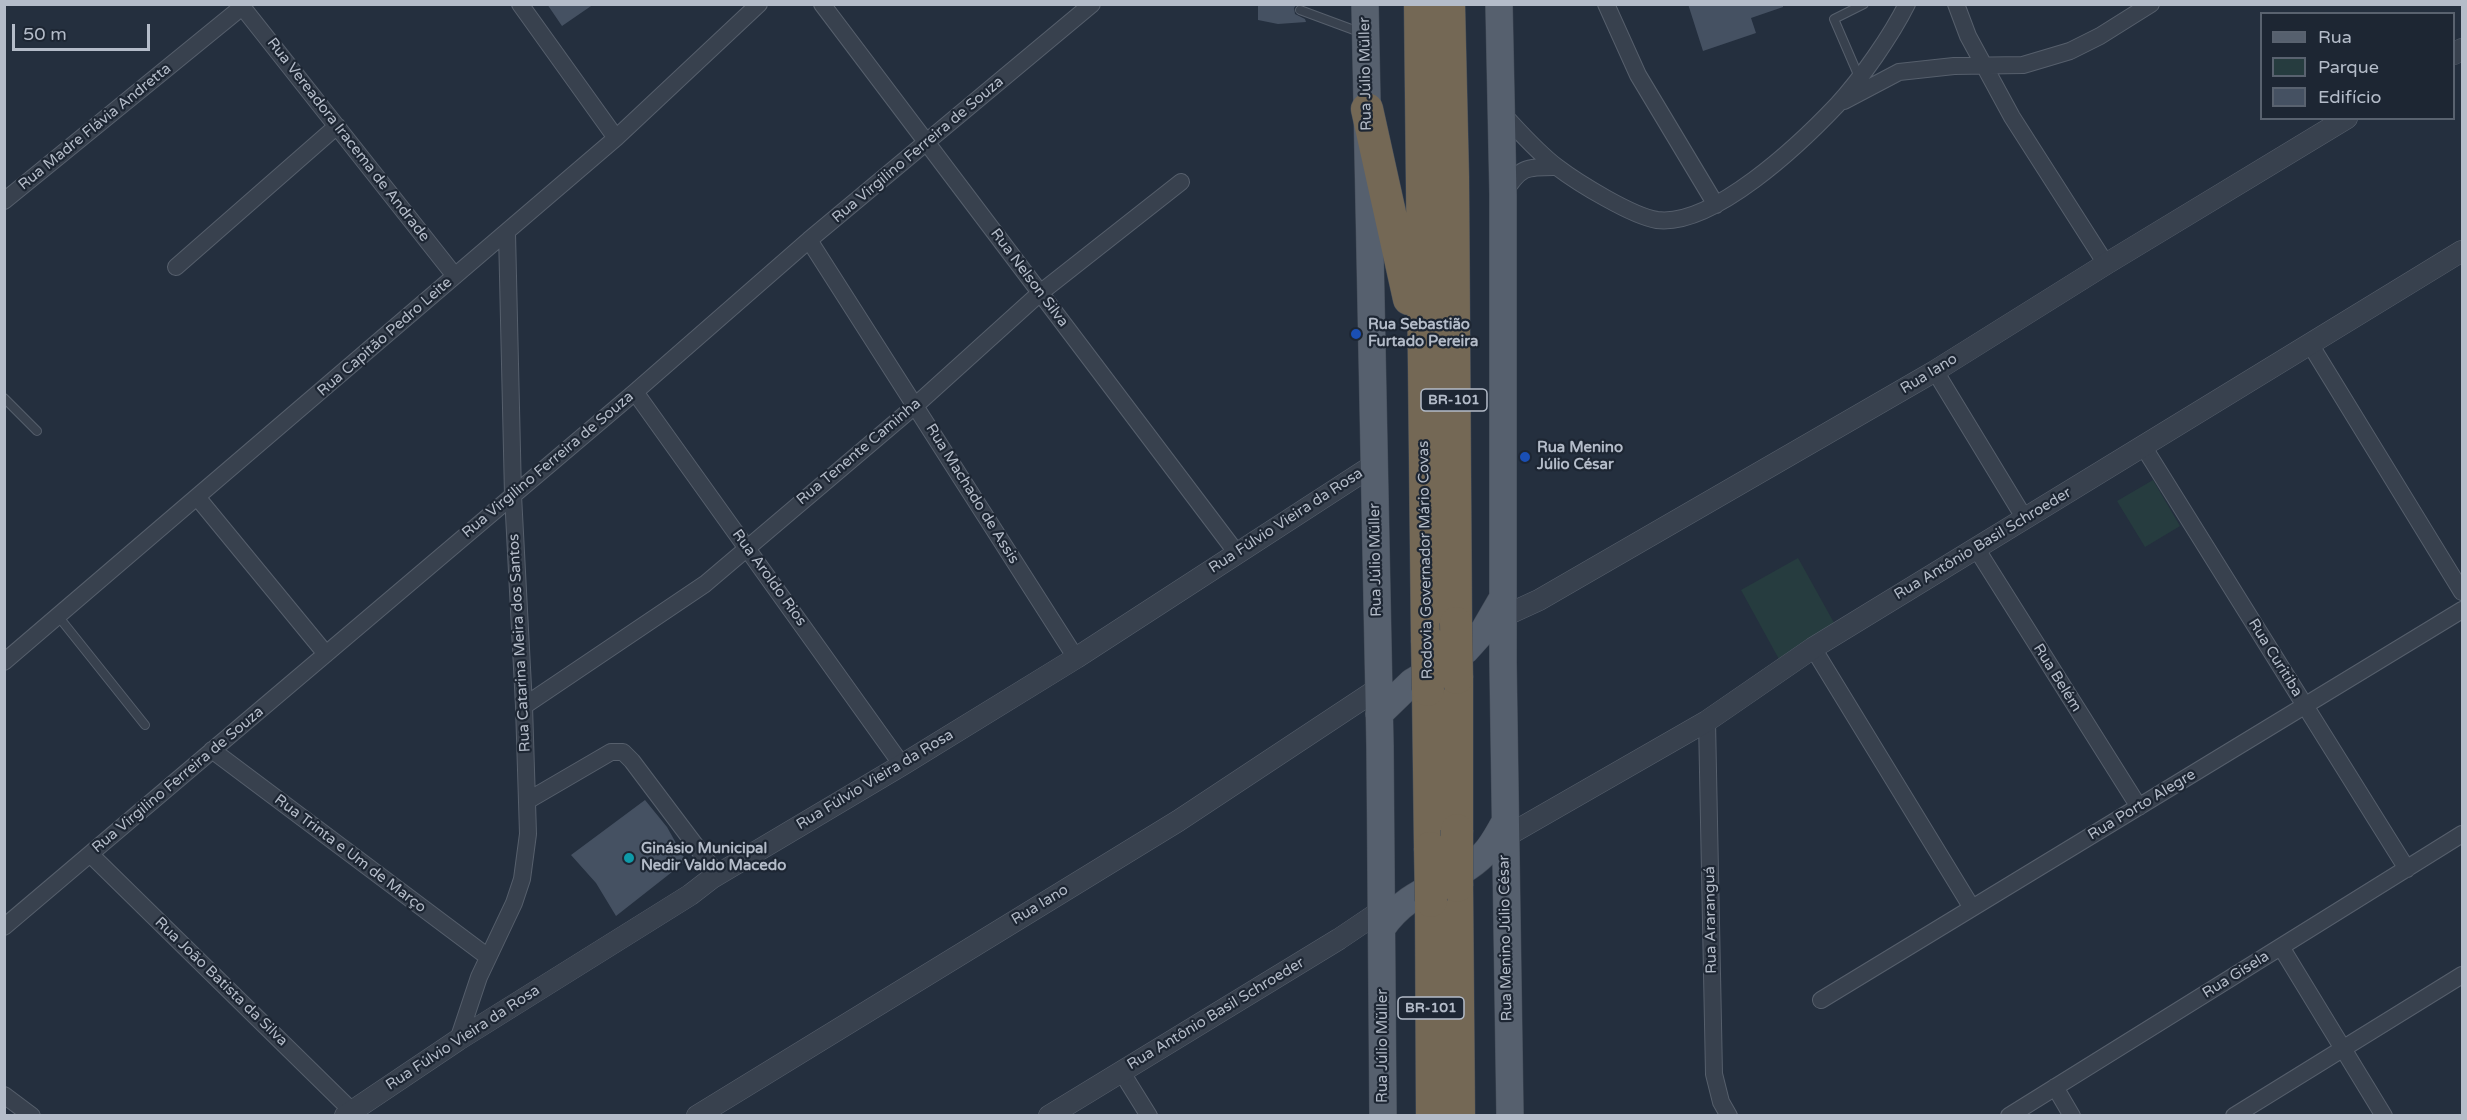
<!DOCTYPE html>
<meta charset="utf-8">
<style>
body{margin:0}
#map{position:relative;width:2467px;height:1120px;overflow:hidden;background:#242f3e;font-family:"Varela Round",sans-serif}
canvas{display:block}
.frame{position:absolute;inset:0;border:6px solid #b4bcc9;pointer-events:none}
.legend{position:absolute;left:2260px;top:12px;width:195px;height:108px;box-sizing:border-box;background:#1d2633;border:2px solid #59626f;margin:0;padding:8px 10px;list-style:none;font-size:18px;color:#b4bcc9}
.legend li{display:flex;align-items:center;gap:12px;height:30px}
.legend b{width:30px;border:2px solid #59626f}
.scale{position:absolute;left:12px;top:24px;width:138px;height:27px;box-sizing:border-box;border:3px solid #b4bcc9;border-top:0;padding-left:8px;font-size:18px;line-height:21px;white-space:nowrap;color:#b4bcc9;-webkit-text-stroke:4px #1d2633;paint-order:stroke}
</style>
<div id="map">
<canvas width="2467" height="1120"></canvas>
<div class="frame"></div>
<ul class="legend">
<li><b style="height:8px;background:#56606e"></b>Rua</li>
<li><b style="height:16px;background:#263c3f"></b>Parque</li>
<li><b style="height:16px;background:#455162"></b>Edifício</li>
</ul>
<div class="scale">50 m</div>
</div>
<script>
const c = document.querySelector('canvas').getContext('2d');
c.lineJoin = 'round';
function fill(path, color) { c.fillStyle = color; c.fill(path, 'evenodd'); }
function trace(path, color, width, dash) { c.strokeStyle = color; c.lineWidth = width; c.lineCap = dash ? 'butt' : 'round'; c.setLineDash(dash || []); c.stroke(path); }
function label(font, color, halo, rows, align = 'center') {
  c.font = font + ' "Varela Round",sans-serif'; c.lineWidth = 4.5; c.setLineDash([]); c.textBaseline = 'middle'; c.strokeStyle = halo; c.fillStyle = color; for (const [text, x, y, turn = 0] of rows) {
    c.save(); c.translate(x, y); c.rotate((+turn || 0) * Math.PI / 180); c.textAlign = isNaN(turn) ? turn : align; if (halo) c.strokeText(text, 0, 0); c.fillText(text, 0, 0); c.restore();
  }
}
fill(new Path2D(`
 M 2153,480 L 2180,526 L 2145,547 L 2117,501 Z
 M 1798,558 L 1838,630 L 1780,661 L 1741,590 Z`), '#263c3f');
fill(new Path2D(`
 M 547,4 L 594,4 L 562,26 Z
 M 1258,4 L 1297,4 L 1294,8 L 1295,14 L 1305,19 L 1306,22 L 1278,24 L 1258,20 Z
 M 1688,4 L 1783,4 L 1783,7 L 1751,18 L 1756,33 L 1703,51 Z
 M 645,800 L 667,827 L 686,861 L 616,916 L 596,883 L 571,855 Z`), '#455162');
const service = new Path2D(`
 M 1300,10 L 1362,33
 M 1859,77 L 1834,19 L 1864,4
 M 4,398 L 37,431
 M 58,616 L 145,725`);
const minor = new Path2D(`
 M 240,4 L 455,276
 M 520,4 L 616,138
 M 822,4 L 1236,552
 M 1606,4 L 1638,75 L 1716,205
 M 1956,4 L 1968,36 L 2012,117 L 2106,264
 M 1844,101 L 1899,72 L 1954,66 L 2023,65 L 2070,51 L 2100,36 L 2151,4
 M 1502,113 C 1519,131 1537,152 1557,167 C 1578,183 1632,216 1657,220 C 1713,227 1800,144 1837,105 C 1861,79 1891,36 1907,4
 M 1504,193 C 1521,166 1526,167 1557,167
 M 4,201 L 242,7
 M 809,240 L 1076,658
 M 176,267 L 337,126
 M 2310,344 L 2462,592
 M 1935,371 L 2025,519
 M 635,392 L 902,765
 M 2143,446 L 2407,869
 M 197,497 L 326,654
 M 1976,548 L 2139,807
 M 1813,648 L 1972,908
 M 4,662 L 616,138 L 759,4
 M 524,706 L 705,584 L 916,405 L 1040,293 L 1181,182
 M 1707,721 L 1714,1074 L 1721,1102 L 1729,1116
 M 212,750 L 488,957
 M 527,801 L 611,752 L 623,752 L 632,761 L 717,874
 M 90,854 L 352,1111
 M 4,927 L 635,392 L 809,240 L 1092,4
 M 2281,947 L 2384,1116
 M 1821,1000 L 2462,610
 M 458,1040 L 479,977 L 514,903 L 522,879 L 528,834 L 524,706 L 513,495 L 507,233
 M 1121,1071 L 1149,1116
 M 2055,1087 L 2072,1116
 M 4,1095 L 32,1116
 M 2009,1116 L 2462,834
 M 2234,1116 L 2462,975`);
const tertiary = new Path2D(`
 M 2454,54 L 2462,49
 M 1502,617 L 1539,600 L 1935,371 L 2106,264 L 2347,118
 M 1505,837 L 1707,721 L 1813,648 L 2462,251
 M 345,1116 L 458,1040 L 690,895 L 712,878 L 902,765 L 1076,658 L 1375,464
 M 697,1116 L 1178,821 L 1379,688
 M 1049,1116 L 1339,939 L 1382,910`);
const primary = new Path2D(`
 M 1365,4 L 1380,746 L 1383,1116
 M 1499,4 L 1503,195 L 1503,662 L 1510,1116
 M 1379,714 L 1412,682 L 1466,650 L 1484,630 L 1502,599
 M 1382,928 C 1410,886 1453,885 1484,854 C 1493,845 1499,832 1505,822`);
const motorway = new Path2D(`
 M 1420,4 L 1427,640
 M 1449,4 L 1453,177 L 1456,623
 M 1367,109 L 1409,299
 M 1457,678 L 1457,830
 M 1428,690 L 1430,848
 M 1457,886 L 1459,1116
 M 1431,901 L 1432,1116`);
trace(service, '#565f6c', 10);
trace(minor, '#565f6c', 18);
trace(tertiary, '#565f6c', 22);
trace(primary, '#414a57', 28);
trace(motorway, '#434c59', 33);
trace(service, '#38414e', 8);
trace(minor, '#38414e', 16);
trace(tertiary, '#38414e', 21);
trace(primary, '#56606e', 27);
trace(motorway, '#746855', 32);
const motorwayBridge = new Path2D(`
 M 1456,623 L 1457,678
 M 1427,640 L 1428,690
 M 1457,830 L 1457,886
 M 1430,848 L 1431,901`);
trace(motorwayBridge, '#434c59', 33, []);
trace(motorwayBridge, '#746855', 32);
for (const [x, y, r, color] of [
 [1356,334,6,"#1a4fb4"],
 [1525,457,6,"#1a4fb4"],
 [629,858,6,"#0f9aa8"]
]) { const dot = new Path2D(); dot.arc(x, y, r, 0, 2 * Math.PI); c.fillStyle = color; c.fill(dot); trace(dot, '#1d2633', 2); }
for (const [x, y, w] of [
 [1454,400,66],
 [1431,1008,66]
]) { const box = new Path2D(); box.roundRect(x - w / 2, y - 11, w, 22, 4.5); c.fillStyle = '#1d2633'; c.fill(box); trace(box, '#b4bcc9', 1.5); }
label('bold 14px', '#b4bcc9', null, [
 ["BR-101",1454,400],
 ["BR-101",1431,1008]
]);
label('15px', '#b4bcc9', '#1d2633', [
 ["Rua Júlio Müller",1366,74,-91],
 ["Rua Madre Flávia Andretta",95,127,-39],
 ["Rua Vereadora Iracema de Andrade",348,140,52],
 ["Rua Virgilino Ferreira de Souza",918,150,-40],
 ["Rua Nelson Silva",1029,278,53],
 ["Rua Capitão Pedro Leite",385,337,-41],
 ["Rua Iano",1929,374,-31],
 ["Rua Tenente Caminha",859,452,-40],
 ["Rua Virgilino Ferreira de Souza",548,465,-40],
 ["Rua Machado de Assis",972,494,58],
 ["Rua Fúlvio Vieira da Rosa",1286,521,-33],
 ["Rua Antônio Basil Schroeder",1983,544,-31],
 ["Rua Júlio Müller",1376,560,-91],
 ["Rodovia Governador Mário Covas",1426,560,-91],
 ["Rua Aroldo Rios",769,578,54],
 ["Rua Catarina Meira dos Santos",520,643,-93],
 ["Rua Curitiba",2275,658,58],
 ["Rua Belém",2057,678,58],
 ["Rua Virgilino Ferreira de Souza",178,780,-40],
 ["Rua Fúlvio Vieira da Rosa",875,780,-31],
 ["Rua Porto Alegre",2142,805,-31],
 ["Rua Trinta e Um de Março",350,854,37],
 ["Rua Iano",1040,905,-31],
 ["Rua Araranguá",1711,920,-91],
 ["Rua Menino Júlio César",1506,938,-91],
 ["Rua Gisela",2236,975,-32],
 ["Rua João Batista da Silva",221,982,44],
 ["Rua Antônio Basil Schroeder",1216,1014,-31],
 ["Rua Fúlvio Vieira da Rosa",463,1038,-33],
 ["Rua Júlio Müller",1383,1046,-90]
]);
label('bold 15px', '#b4bcc9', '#1d2633', [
 ["Rua Sebastião",1368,325],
 ["Furtado Pereira",1368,342],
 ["Rua Menino",1537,448],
 ["Júlio César",1537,465],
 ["Ginásio Municipal",641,849],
 ["Nedir Valdo Macedo",641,866]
], 'left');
</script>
